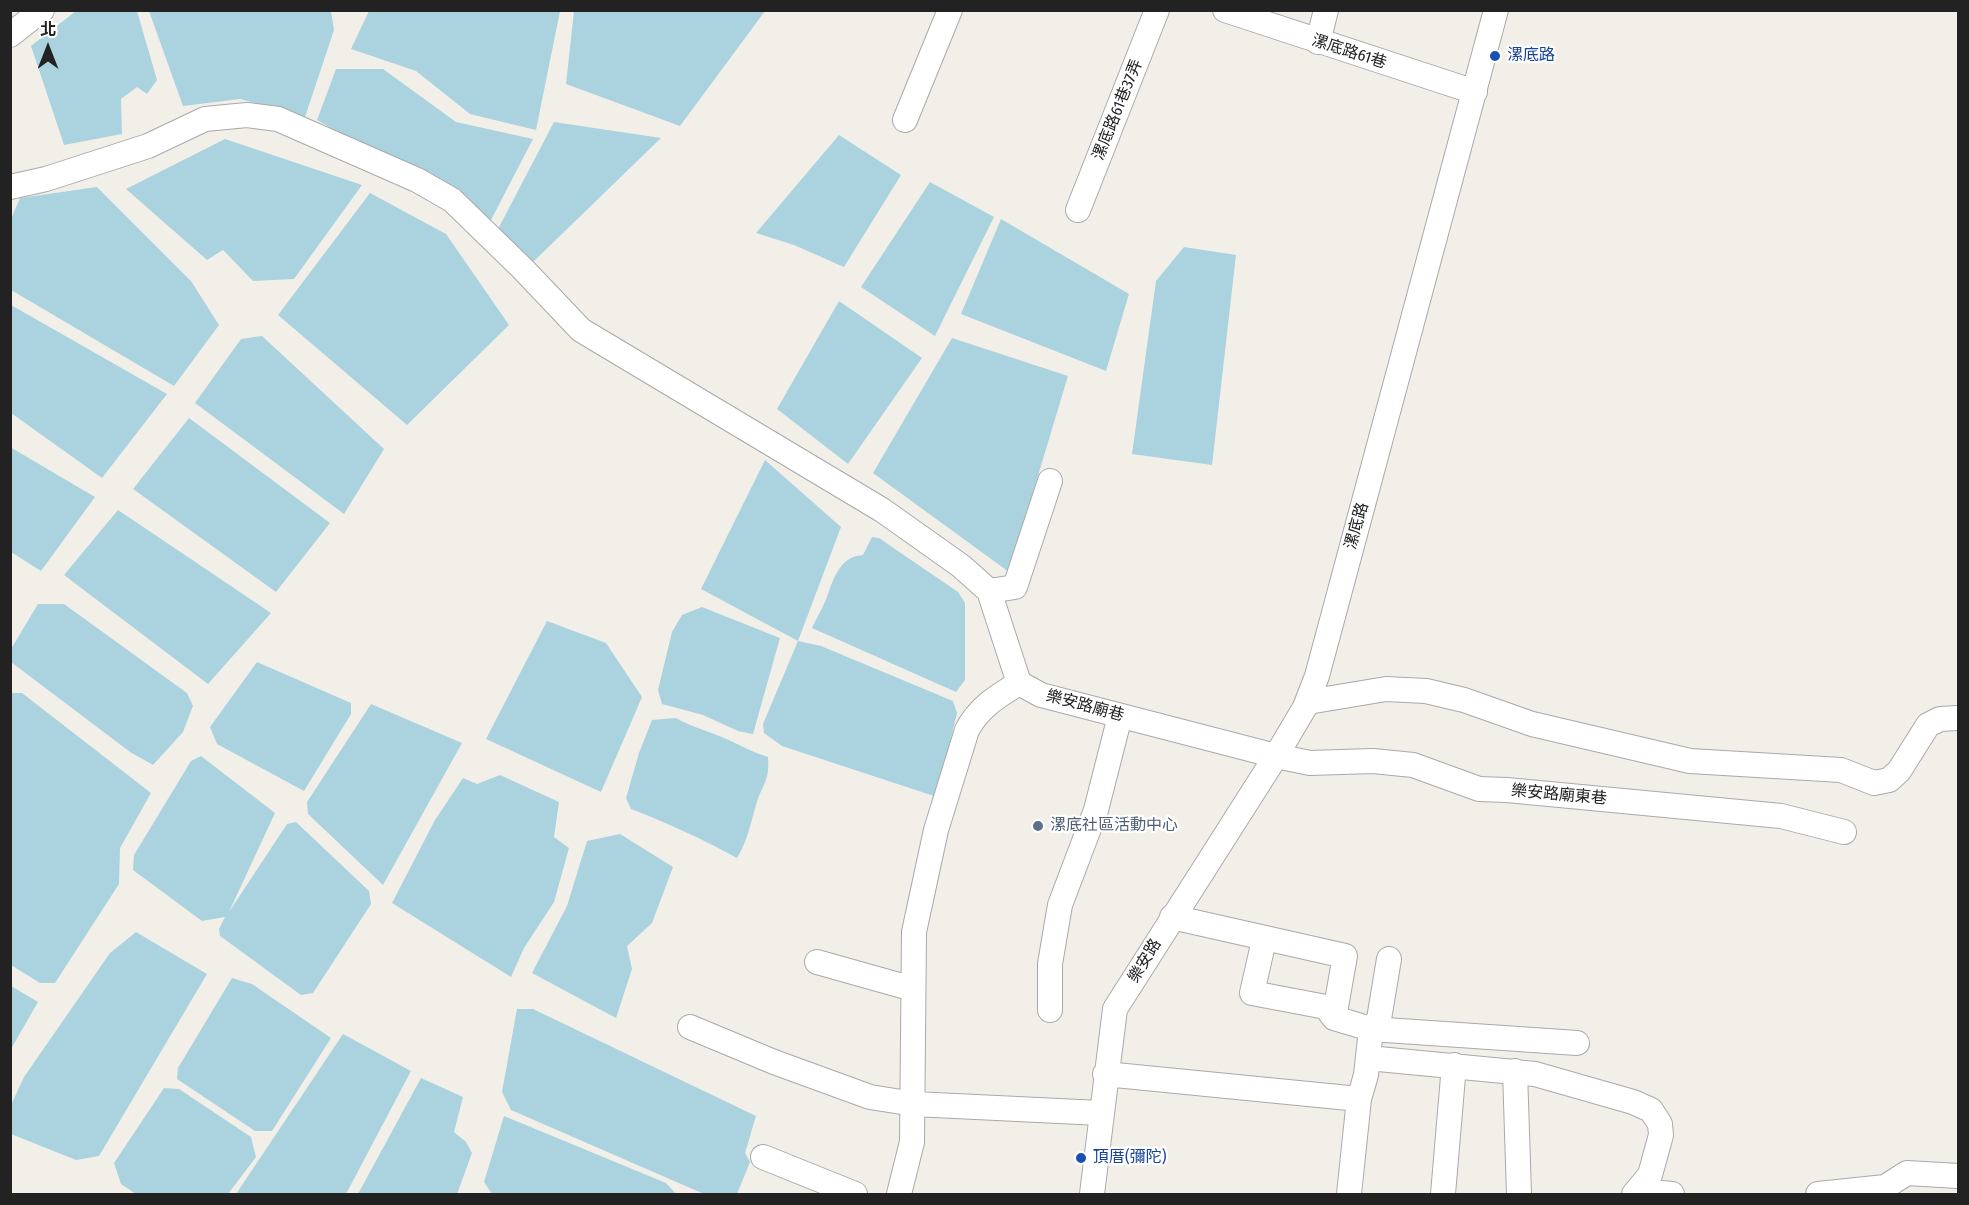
<!DOCTYPE html>
<meta charset="utf-8">
<style>
body{margin:0}
#map{position:relative;width:1969px;height:1205px;overflow:hidden;background:#f2efe9;font-family:"Fira Sans Condensed","Noto Sans TC",sans-serif}
canvas{display:block}
.frame{position:absolute;inset:0;border:12px solid #222;pointer-events:none}
.north{position:absolute;left:18px;top:18px;width:60px;height:60px;-webkit-text-stroke:4px #fff;paint-order:stroke;rotate:0deg;font-size:16px;font-weight:700;line-height:24px;text-align:center;color:#222}
.north::after{content:'';display:block;margin:auto;width:21px;height:27px;background:#222;clip-path:polygon(50% 0,100% 100%,50% 72%,0 100%)}
</style>
<div id="map">
<canvas width="1969" height="1205"></canvas>
<div class="frame"></div>
<div class="north">北</div>
</div>
<script>
const c = document.querySelector('canvas').getContext('2d');
c.lineJoin = 'round';
function fill(path, color) { c.fillStyle = color; c.fill(path, 'evenodd'); }
function trace(path, color, width, dash) { c.strokeStyle = color; c.lineWidth = width; c.lineCap = dash ? 'butt' : 'round'; c.setLineDash(dash || []); c.stroke(path); }
function label(font, color, halo, rows, align = 'center') {
  c.font = font + ' "Fira Sans Condensed","Noto Sans TC",sans-serif'; c.lineWidth = 4.5; c.setLineDash([]); c.textBaseline = 'middle'; c.strokeStyle = halo; c.fillStyle = color; for (const [text, x, y, turn = 0] of rows) {
    c.save(); c.translate(x, y); c.rotate((+turn || 0) * Math.PI / 180); c.textAlign = isNaN(turn) ? turn : align; if (halo) c.strokeText(text, 0, 0); c.fillText(text, 0, 0); c.restore();
  }
}
fill(new Path2D(`
 M 76,11 L 137,11 L 157,80 L 147,94 L 137,87 L 121,99 L 122,134 L 64,145 L 31,46 Z
 M 149,11 L 331,11 L 334,30 L 305,117 L 240,99 L 183,106 Z
 M 369,11 L 560,11 L 536,130 L 470,114 L 416,71 L 351,49 Z
 M 574,11 L 574,10 L 765,11 L 680,126 L 566,84 Z
 M 336,69 L 383,69 L 456,122 L 533,139 L 491,220 L 317,120 Z
 M 554,122 L 661,138 L 532,263 L 498,229 Z
 M 839,135 L 901,175 L 844,267 L 794,245 L 756,233 Z
 M 225,139 L 362,185 L 294,279 L 253,281 L 223,250 L 207,260 L 126,189 Z
 M 930,182 L 994,217 L 935,336 L 861,287 Z
 M 97,187 L 191,281 L 219,325 L 174,386 L 11,290 L 11,219 L 20,198 Z
 M 370,193 L 446,234 L 509,325 L 407,425 L 278,315 Z
 M 1001,219 L 1129,294 L 1106,371 L 961,314 Z
 M 1184,247 L 1236,255 L 1212,465 L 1132,454 L 1156,281 Z
 M 839,301 L 922,358 L 848,464 L 777,409 Z
 M 11,305 L 167,394 L 102,478 L 11,413 Z
 M 262,336 L 384,449 L 344,514 L 195,403 L 241,339 Z
 M 952,338 L 1068,376 L 1009,572 L 873,473 Z
 M 189,418 L 330,523 L 276,592 L 133,489 Z
 M 10,447 L 95,497 L 41,571 L 11,552 Z
 M 765,460 L 841,527 L 798,641 L 821,646 L 953,701 L 957,713 L 937,797 L 782,746 L 764,733 L 763,724 L 798,641 L 701,589 Z
 M 118,510 L 271,613 L 208,684 L 64,575 Z
 M 872,537 L 879,538 L 958,592 L 965,603 L 965,680 L 956,692 L 812,628 C 817,617 824,606 828,594 C 834,577 841,556 863,555 Z
 M 38,604 L 64,604 L 187,693 L 193,706 L 183,732 L 153,765 L 130,752 L 11,662 L 11,649 Z
 M 702,607 L 780,638 L 753,734 L 738,731 L 703,715 L 662,704 L 658,690 L 672,632 L 682,615 Z
 M 547,621 L 606,643 L 642,697 L 601,792 L 486,739 Z
 M 257,662 L 351,703 L 351,714 L 304,791 L 217,744 L 210,727 Z
 M 10,693 L 22,693 L 151,793 L 120,848 L 119,884 L 55,983 L 40,983 L 11,965 Z
 M 371,704 L 462,743 L 383,885 L 308,814 L 307,802 Z
 M 676,718 C 692,727 708,731 724,738 C 740,745 752,752 768,757 C 770,782 762,784 756,805 C 750,826 748,839 737,858 C 702,839 668,823 631,809 L 626,798 L 639,753 L 652,720 Z
 M 201,756 L 275,813 L 229,912 L 287,824 L 296,822 L 369,891 L 371,904 L 313,993 L 301,995 L 220,936 L 219,929 L 225,917 L 202,921 L 133,870 L 134,855 L 191,761 Z
 M 500,775 L 559,802 L 554,837 L 569,848 L 554,902 L 524,948 L 511,977 L 392,903 L 435,820 L 463,778 L 477,784 Z
 M 620,834 L 673,867 L 652,923 L 627,946 L 632,969 L 616,1018 L 532,973 L 567,906 L 587,841 Z
 M 136,932 L 207,974 L 99,1156 L 76,1160 L 11,1134 L 11,1105 L 24,1077 L 110,953 Z
 M 232,978 L 252,984 L 331,1038 L 272,1131 L 255,1131 L 177,1079 L 178,1068 Z
 M 11,986 L 38,1002 L 11,1049 Z
 M 517,1009 L 533,1009 L 756,1116 L 745,1153 L 750,1162 L 737,1194 L 704,1194 L 511,1110 L 502,1092 Z
 M 343,1034 L 411,1071 L 346,1194 L 236,1194 Z
 M 421,1078 L 463,1097 L 454,1132 L 466,1142 L 472,1153 L 457,1194 L 358,1194 Z
 M 164,1088 L 179,1089 L 251,1137 L 256,1157 L 228,1194 L 136,1194 L 121,1184 L 114,1163 Z
 M 504,1116 L 666,1183 L 676,1194 L 492,1194 L 484,1182 Z`), '#aad3df');
const minor = new Path2D(`
 M 1225,10 L 1475,92
 M 10,35 L 42,10
 M 1318,42 L 1326,10
 M 905,120 L 950,10
 M 10,187 L 46,179 L 148,146 L 205,119 L 247,115 L 278,119 L 417,180 L 452,200 L 523,269 L 581,330 L 882,510 L 961,566 L 989,591
 M 1078,210 L 1157,10
 M 1050,481 L 1015,587 L 989,591 L 1019,683 L 1041,695 L 1276,756 L 1310,763 L 1373,761 L 1413,765 L 1479,789 L 1507,790 L 1781,816 L 1844,832
 M 1308,702 L 1386,689 L 1426,691 L 1464,700 L 1532,724 L 1690,761 L 1841,770 L 1874,783 L 1889,780 L 1899,771 L 1928,725 L 1940,719 L 1958,718
 M 1172,917 L 1345,956 L 1334,1018
 M 1264,940 L 1252,993 L 1326,1007 L 1334,1018 L 1371,1029 L 1577,1043
 M 817,962 L 913,989
 M 1050,1010 L 1050,964 L 1060,905 L 1096,810 L 1120,716
 M 690,1027 L 774,1062 L 870,1097 L 914,1104 L 1100,1113
 M 1368,1058 L 1535,1074 L 1633,1102 L 1651,1110 L 1660,1124 L 1661,1135 L 1650,1175 L 1634,1194
 M 1515,1071 L 1519,1194
 M 1105,1074 L 1359,1099
 M 763,1157 L 855,1194
 M 1640,1191 L 1672,1194
 M 899,1194 L 912,1142 L 914,932 L 936,830 L 967,730 C 979,707 998,696 1019,683
 M 1092,1194 L 1115,1009 L 1276,756 L 1305,707 L 1317,676 L 1496,10
 M 1349,1194 L 1359,1099 L 1366,1075 L 1371,1029 L 1379,1019 L 1389,959
 M 1443,1194 L 1454,1065
 M 1818,1194 L 1885,1187 L 1907,1173 L 1958,1176`);
trace(minor, '#a9a9a9', 26);
trace(minor, '#fff', 24);
for (const [x, y, r, color] of [
 [1495,56,6,"#1a4fb4"],
 [1038,826,6,"#5c6f8a"],
 [1081,1158,6,"#1a4fb4"]
]) { const dot = new Path2D(); dot.arc(x, y, r, 0, 2 * Math.PI); c.fillStyle = color; c.fill(dot); trace(dot, '#fff', 2); }
label('16px', '#222', '#fff', [
 ["漯底路61巷",1349,52,18],
 ["漯底路61巷37弄",1118,110,-68],
 ["漯底路",1357,526,-74],
 ["樂安路廟巷",1085,706,15],
 ["樂安路廟東巷",1559,795,5],
 ["樂安路",1145,961,-59]
]);
label('16px', '#164399', '#fff', [
 ["漯底路",1507,56],
 ["頂厝(彌陀)",1093,1158]
], 'left');
label('16px', '#4e5e75', '#fff', [
 ["漯底社區活動中心",1050,826]
], 'left');
</script>
